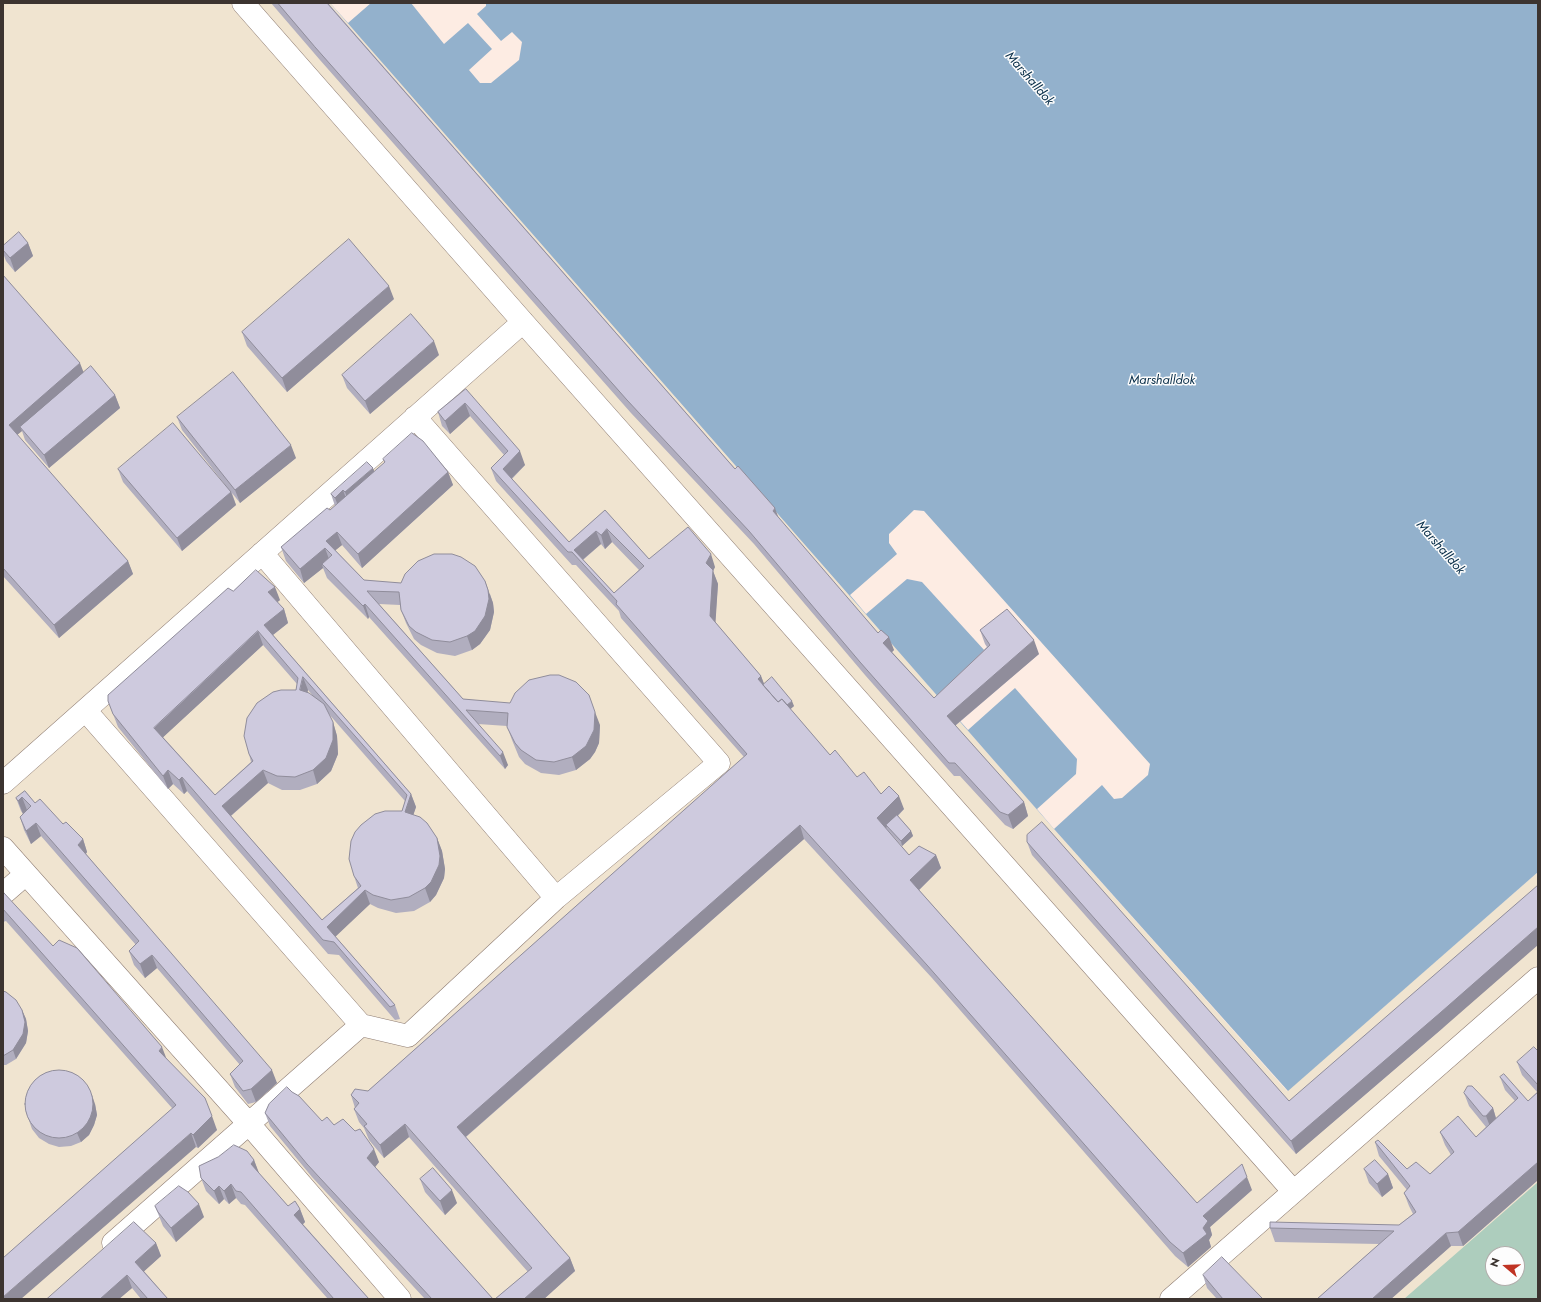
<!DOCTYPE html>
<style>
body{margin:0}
#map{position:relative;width:1541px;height:1302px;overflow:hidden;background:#fdece3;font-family:Jost,sans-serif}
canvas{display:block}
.frame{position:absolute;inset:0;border:4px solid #3c3430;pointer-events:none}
.north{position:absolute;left:1485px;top:1246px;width:40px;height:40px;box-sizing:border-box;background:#fdfdfd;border:1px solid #b0adab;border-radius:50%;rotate:289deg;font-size:11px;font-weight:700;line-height:16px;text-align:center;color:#3c3430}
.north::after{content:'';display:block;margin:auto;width:14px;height:18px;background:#c03424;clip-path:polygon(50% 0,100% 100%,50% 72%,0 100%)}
</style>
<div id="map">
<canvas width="1541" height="1302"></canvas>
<div class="frame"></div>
<div class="north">N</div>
</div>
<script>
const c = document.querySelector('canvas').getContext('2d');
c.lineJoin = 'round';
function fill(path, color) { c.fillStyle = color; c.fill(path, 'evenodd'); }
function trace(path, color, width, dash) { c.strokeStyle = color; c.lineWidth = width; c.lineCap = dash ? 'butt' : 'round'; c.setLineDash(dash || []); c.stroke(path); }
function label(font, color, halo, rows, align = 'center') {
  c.font = font + ' Jost,sans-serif'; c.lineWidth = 3; c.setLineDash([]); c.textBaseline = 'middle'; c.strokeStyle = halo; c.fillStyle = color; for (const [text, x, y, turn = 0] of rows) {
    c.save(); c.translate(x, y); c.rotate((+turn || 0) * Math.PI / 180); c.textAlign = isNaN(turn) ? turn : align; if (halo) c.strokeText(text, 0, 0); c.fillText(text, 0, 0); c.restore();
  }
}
fill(new Path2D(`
 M 3,3 L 330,3 L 1054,829 L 1287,1091 L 1538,872 L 1538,1299 L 3,1299 ZM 1493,1254 L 1517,1254 L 1517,1278 L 1493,1278 Z`), '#f0e4d0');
fill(new Path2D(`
 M 1538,1182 L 1538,1299 L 1404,1299 ZM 1493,1254 L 1517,1254 L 1517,1278 L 1493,1278 Z`), '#adcdbd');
fill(new Path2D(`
 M 330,3 L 1538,3 L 1538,872 L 1288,1091 L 1054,829 Z`), '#93b1cc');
fill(new Path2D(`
 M 330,3 L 371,3 L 348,23 Z
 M 411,3 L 486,3 L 486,6 L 477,14 L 501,41 L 512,32 L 522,42 L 519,60 L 491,83 L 480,83 L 469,70 L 492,49 L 468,23 L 444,44 Z
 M 914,510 L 924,511 L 1150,764 L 1148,775 L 1122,798 L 1114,799 L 1102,785 L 1054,829 L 1037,809 L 1076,774 L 1077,759 L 1015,688 L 968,730 L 938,696 L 985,651 L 922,582 L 907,579 L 866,614 L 850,595 L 897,554 L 889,543 L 889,534 Z`), '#fdece3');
const minor = new Path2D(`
 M 243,3 L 523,322 L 1293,1191
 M 262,553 L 556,898
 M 86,711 L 361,1025 L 408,1036 L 556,898 L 719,763 L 415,417
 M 3,783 L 523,322
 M 3,848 L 249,1124 L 400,1299
 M 3,894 L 26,874
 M 113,1243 L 361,1025
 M 1171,1299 L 1538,978`);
trace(minor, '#907e74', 23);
trace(minor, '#fff', 22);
fill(new Path2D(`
 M 271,3 L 328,3 L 779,519 L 878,633 L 894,650 L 892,652 L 934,698 L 987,647 L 985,644 L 980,630 L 1039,654 L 955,726 L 1024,802 L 1028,816 L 1013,829 L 1005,825 L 960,776 L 954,776 L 865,675 L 754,544 L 631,413 L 320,60 Z
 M 28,243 L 33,256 L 15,272 L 6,261 L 3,253 L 3,246 Z
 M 3,275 L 83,373 L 115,395 L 120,408 L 49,468 L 25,440 L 22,431 L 17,435 L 128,561 L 133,574 L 59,638 L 3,576 Z
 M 394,299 L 287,392 L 247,346 L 242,332 Z
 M 439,355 L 370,414 L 347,388 L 342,375 Z
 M 466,389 L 525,465 L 512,479 L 569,542 L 605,510 L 649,559 L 715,567 L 713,571 L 718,584 L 715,622 L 761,676 L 764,684 L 794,706 L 790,709 L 830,755 L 857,777 L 904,809 L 898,816 L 911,831 L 913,836 L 902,846 L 888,830 L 909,855 L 936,855 L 941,868 L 919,890 L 1197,1203 L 1252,1190 L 1210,1227 L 1212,1235 L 1209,1240 L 1211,1247 L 1188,1267 L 1175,1256 L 932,978 L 804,839 L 466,1137 L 570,1258 L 575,1271 L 544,1299 L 495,1299 L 528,1272 L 409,1137 L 384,1158 L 369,1140 L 364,1128 L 359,1122 L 354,1109 L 355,1108 L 351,1095 L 368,1091 L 744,757 L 621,618 L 619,611 L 576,565 L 572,565 L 496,481 L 491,468 L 504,455 L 470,416 L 450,434 L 442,426 L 438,412 ZM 612,542 L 639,570 L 614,593 L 583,560 L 601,544 L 605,549 Z
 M 177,417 L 296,458 L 240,503 L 232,493 L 236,505 L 182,551 L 123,482 L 118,469 L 226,486 L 182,430 Z
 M 383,459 L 448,472 L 453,485 L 362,568 L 342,545 L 335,550 L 364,580 L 490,594 L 493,603 L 494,612 L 490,630 L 480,644 L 472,650 L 455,656 L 437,653 L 421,645 L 414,639 L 406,623 L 401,610 L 400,605 L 379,604 L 463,699 L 600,725 L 599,743 L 595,752 L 590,759 L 576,770 L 559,775 L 541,773 L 525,764 L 519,757 L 512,740 L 507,726 L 478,724 L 508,765 L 505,769 L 369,617 L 368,619 L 327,578 L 323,568 L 304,583 L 286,561 L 281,547 L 335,506 L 331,494 L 374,472 L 385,463 Z
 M 233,591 L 280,600 L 277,602 L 284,609 L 288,623 L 273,635 L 411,794 L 416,807 L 413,815 L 437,838 L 442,851 L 445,869 L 444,878 L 436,895 L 430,902 L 414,911 L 396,913 L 378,908 L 370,904 L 335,936 L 395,1005 L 400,1019 L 395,1020 L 339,955 L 328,954 L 187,791 L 184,794 L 173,784 L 168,789 L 118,727 L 108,701 ZM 263,645 L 297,684 L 296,690 L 249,754 L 251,762 L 215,795 L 163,737 ZM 308,690 L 314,697 L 307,693 ZM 328,713 L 405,801 L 402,811 L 354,876 L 358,888 L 322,920 L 231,816 L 268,783 L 282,790 L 300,790 L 317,784 L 331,771 L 338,754 L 337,736 L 333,722 Z
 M 25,791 L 35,803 L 83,839 L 87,852 L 86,854 L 277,1083 L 256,1102 L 248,1104 L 235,1087 L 230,1074 L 240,1065 L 157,968 L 145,978 L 134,965 L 129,951 L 136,945 L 41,836 L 31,844 L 24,830 L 20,817 L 23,814 L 21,811 L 16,798 Z
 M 1027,842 L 1289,1101 L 1444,1027 L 1296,1154 L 1032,855 Z
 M 3,894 L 53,946 L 167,1059 L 217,1130 L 198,1148 L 196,1147 L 172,1108 L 6,921 L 3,922 Z
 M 3,991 L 22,1010 L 26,1019 L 28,1031 L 26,1043 L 16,1059 L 6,1065 L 3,1065 Z
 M 1538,1051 L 1538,1180 L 1463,1246 L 1451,1246 L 1391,1299 L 1317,1299 L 1379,1244 L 1275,1242 L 1270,1228 L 1399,1225 L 1413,1214 L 1409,1206 L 1404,1193 L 1407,1190 L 1379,1156 L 1375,1142 L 1407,1169 L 1430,1174 L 1451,1155 L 1445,1145 L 1440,1132 L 1476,1137 L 1486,1127 L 1469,1106 L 1464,1093 L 1493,1108 L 1496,1118 L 1515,1101 L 1505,1090 L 1500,1077 L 1528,1101 L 1537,1092 L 1522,1075 L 1517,1062 Z
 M 95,1104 L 97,1115 L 94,1125 L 89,1135 L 81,1142 L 71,1146 L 59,1147 L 49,1144 L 39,1138 L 32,1129 L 25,1109 Z
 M 265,1113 L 322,1121 L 334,1125 L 379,1162 L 375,1167 L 493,1299 L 425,1299 L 312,1177 L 270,1126 Z
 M 254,1160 L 259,1174 L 288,1206 L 300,1209 L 305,1222 L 303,1224 L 369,1299 L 328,1299 L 245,1205 L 241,1204 L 236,1198 L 229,1204 L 224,1199 L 219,1204 L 206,1191 L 201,1178 Z
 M 1364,1169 L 1388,1174 L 1393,1188 L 1382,1197 L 1369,1183 Z
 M 420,1179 L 457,1203 L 445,1215 L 425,1192 Z
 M 155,1206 L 204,1217 L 176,1242 L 163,1226 Z
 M 156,1243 L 161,1256 L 144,1271 L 168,1299 L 141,1299 L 132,1288 L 119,1299 L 47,1299 Z
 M 1203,1275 L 1263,1299 L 1217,1299 L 1207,1288 Z`), '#b1aebf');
fill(new Path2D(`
 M 28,243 L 33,256 L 15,272 L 10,258 Z
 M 389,286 L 394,299 L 287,392 L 282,378 Z
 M 434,341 L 439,355 L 370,414 L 365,401 Z
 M 80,363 L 85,376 L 20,427 L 22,431 L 13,438 L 9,425 Z
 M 115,395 L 120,408 L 49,468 L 44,455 Z
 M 465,403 L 470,416 L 450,434 L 445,421 Z
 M 291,445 L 296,458 L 240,503 L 235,490 Z
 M 520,451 L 525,465 L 508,482 L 503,469 Z
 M 373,468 L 378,481 L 350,506 L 345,492 Z
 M 448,472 L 453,485 L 362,568 L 358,554 Z
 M 343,490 L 348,504 L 340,511 L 335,498 Z
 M 231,492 L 236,505 L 182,551 L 177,538 Z
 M 775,508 L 780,522 L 773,511 Z
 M 607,529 L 612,542 L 605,549 L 601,535 Z
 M 596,531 L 601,544 L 581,561 L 574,550 Z
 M 337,532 L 342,545 L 331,554 L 326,541 Z
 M 325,548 L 330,562 L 322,564 L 323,568 L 304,583 L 300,569 Z
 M 711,554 L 715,567 L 713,571 L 718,584 L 715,630 L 710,616 L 706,563 Z
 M 128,561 L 133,574 L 59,638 L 54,625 Z
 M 485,581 L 493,603 L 494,612 L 490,630 L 480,644 L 472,650 L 467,636 Z
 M 275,587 L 280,600 L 273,606 L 268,592 Z
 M 365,604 L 369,617 L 368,619 L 363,606 Z
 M 284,609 L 288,623 L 269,638 L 264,625 Z
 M 258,631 L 263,645 L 159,741 L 154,728 Z
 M 889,637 L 894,650 L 888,656 L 883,643 Z
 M 1034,640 L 1039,654 L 951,729 L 947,716 Z
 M 761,676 L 766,689 L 758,679 Z
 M 303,677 L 308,690 L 305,704 L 300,690 Z
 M 792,701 L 794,706 L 783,716 L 781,711 Z
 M 595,712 L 600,725 L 599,743 L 595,752 L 590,759 L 576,770 L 572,757 Z
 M 333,722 L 337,736 L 338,754 L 331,771 L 317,784 L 313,770 Z
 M 503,752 L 508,765 L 505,769 L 500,756 Z
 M 168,770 L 173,784 L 168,789 L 163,776 Z
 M 263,770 L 268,783 L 227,819 L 222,806 Z
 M 182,777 L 187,791 L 184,794 L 179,780 Z
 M 411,794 L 416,807 L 410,825 L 405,812 Z
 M 899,796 L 904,809 L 887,826 L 886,825 L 887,827 L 882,831 L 877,818 Z
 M 22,797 L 27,810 L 23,814 L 18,801 Z
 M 1024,802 L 1028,816 L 1013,829 L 1008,815 Z
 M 36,823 L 41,836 L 31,844 L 26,831 Z
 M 800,825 L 804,839 L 462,1140 L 457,1127 Z
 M 911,831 L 913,836 L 902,846 L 901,841 Z
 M 437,838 L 442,851 L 445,869 L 444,878 L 436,895 L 430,902 L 425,888 Z
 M 83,839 L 87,852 L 83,858 L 78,845 Z
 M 936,855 L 941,868 L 915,894 L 910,880 Z
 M 365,890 L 370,904 L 332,940 L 327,927 Z
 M 1538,927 L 1538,945 L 1444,1027 L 1296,1154 L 1291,1141 Z
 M 152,955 L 157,968 L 145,978 L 140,964 Z
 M 22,1010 L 26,1019 L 28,1031 L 26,1043 L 16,1059 L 13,1050 Z
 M 162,1047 L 167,1060 L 159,1051 Z
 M 272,1070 L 277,1083 L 256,1102 L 251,1089 Z
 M 92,1095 L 95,1104 L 97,1115 L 94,1125 L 89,1135 L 81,1142 L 77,1133 Z
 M 1493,1108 L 1497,1122 L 1491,1129 L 1486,1116 Z
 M 212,1116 L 217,1130 L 198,1148 L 193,1135 Z
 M 405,1124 L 409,1137 L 384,1158 L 380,1145 Z
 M 191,1133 L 196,1147 L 21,1299 L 3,1299 L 3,1297 Z
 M 374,1149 L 379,1162 L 372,1171 L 367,1158 Z
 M 254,1160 L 259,1173 L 255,1178 L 251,1164 Z
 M 1538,1162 L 1538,1180 L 1463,1246 L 1458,1232 Z
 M 1388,1174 L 1393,1188 L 1382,1197 L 1377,1184 Z
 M 1247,1177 L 1252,1190 L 1210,1227 L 1212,1235 L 1209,1240 L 1211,1247 L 1188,1267 L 1183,1253 L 1203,1228 L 1203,1216 Z
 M 231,1184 L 236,1198 L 229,1204 L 224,1191 Z
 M 219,1186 L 224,1199 L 219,1204 L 214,1191 Z
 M 452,1190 L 457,1203 L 445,1215 L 440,1201 Z
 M 199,1204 L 204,1217 L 176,1242 L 171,1228 Z
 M 300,1209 L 305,1222 L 299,1228 L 294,1215 Z
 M 1446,1233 L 1451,1246 L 1391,1299 L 1372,1299 Z
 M 156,1243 L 161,1256 L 140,1275 L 135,1262 Z
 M 570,1258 L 575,1271 L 544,1299 L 524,1299 Z
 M 127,1275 L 132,1288 L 119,1299 L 100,1299 Z`), '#908d9b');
const building = new Path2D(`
 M 278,3 L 327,3 L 735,469 L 738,466 L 775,508 L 773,511 L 878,633 L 881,630 L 889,637 L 883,643 L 934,698 L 990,645 L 980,630 L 1007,609 L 1034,640 L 947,716 L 1024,802 L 1008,815 L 1000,812 L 955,763 L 949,763 L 860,662 L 749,531 L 627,400 L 315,47 Z
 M 19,232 L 28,243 L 10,258 L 3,250 L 3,246 Z
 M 349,239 L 389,286 L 282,378 L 242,332 Z
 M 3,275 L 80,363 L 9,425 L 128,561 L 54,625 L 3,568 Z
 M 411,314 L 434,341 L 365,401 L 342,375 Z
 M 91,366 L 115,395 L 44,455 L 20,427 Z
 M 233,372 L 291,445 L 235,490 L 177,417 Z
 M 466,389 L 520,451 L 503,469 L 569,542 L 605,510 L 649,559 L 688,527 L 711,554 L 706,563 L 713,570 L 710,616 L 761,676 L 758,679 L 778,702 L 782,699 L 830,755 L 835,750 L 857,777 L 864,772 L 881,794 L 889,786 L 899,796 L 877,818 L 909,855 L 919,846 L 936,855 L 910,880 L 1197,1203 L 1242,1164 L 1247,1177 L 1203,1216 L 1208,1221 L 1203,1228 L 1207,1234 L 1183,1253 L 1170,1242 L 927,965 L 800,825 L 457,1127 L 570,1258 L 524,1299 L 495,1299 L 532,1268 L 405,1124 L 380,1145 L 364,1126 L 367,1124 L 354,1109 L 359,1103 L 351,1095 L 355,1089 L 368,1091 L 747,754 L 616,604 L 617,601 L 572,552 L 568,552 L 491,468 L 508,451 L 465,403 L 445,421 L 438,412 ZM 607,529 L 644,566 L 614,593 L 574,550 L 596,531 L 601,535 Z
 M 173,423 L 231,492 L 177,538 L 118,469 Z
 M 412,433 L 423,441 L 448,472 L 358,554 L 337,532 L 326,541 L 364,580 L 401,583 L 405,574 L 418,561 L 434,554 L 452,554 L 461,557 L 475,566 L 485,581 L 488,590 L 489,599 L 485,616 L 475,631 L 467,636 L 450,642 L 432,640 L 416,632 L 409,626 L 401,610 L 399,592 L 367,591 L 463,699 L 510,703 L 515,693 L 529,680 L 550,675 L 559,675 L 576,682 L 589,695 L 595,712 L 594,730 L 586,746 L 572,757 L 554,762 L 536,760 L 521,750 L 515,743 L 507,727 L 508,713 L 466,710 L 503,752 L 500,756 L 365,604 L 363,606 L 322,564 L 332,555 L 325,548 L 300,569 L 281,547 L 327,508 L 330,510 L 385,462 L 383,459 Z
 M 367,462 L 373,468 L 345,492 L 343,490 L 335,498 L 331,494 Z
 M 256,570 L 275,587 L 268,592 L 284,609 L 264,625 L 411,794 L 405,812 L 420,817 L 427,823 L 437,838 L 440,856 L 439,865 L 431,882 L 425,888 L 409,897 L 391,900 L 373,895 L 365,890 L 327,927 L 395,1005 L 390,1007 L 334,942 L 323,940 L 182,777 L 179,780 L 168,770 L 163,776 L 113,714 L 108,701 L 108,695 L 228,588 L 233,591 ZM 258,631 L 298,678 L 296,690 L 281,690 L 273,692 L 257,703 L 247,718 L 244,736 L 249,754 L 253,761 L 215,795 L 154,728 ZM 303,677 L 407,795 L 402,811 L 385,811 L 375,814 L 361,825 L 355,832 L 351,841 L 349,859 L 354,876 L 361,886 L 322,920 L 222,806 L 263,770 L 277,776 L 295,777 L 313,770 L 326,758 L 333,740 L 333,722 L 324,704 L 309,693 L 300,690 Z
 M 772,677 L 792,701 L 787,705 L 782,699 L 778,702 L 763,685 Z
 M 25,791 L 35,803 L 40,799 L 63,824 L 66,822 L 83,839 L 78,845 L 272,1070 L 251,1089 L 243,1091 L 230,1074 L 243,1061 L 152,955 L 140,964 L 129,951 L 139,941 L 36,823 L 26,831 L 20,817 L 31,806 L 22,797 L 18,801 L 16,798 Z
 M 897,815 L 911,831 L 901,841 L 886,825 Z
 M 1042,822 L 1289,1101 L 1538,885 L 1538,927 L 1440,1013 L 1291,1141 L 1027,842 L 1027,835 Z
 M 4,893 L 53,946 L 59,940 L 77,948 L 162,1047 L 159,1051 L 205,1098 L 212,1116 L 193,1135 L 191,1133 L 3,1297 L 3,1258 L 176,1105 L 3,909 L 3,894 Z
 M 3,991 L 6,992 L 16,1000 L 22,1010 L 25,1022 L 23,1034 L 13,1050 L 3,1056 Z
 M 1534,1047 L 1538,1051 L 1538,1085 L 1517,1062 Z
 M25 1104a34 34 0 1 1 68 0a34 34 0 1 1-68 0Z
 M 1504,1074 L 1528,1101 L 1538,1092 L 1538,1162 L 1458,1232 L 1446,1233 L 1372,1299 L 1317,1299 L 1394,1231 L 1270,1228 L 1270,1222 L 1399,1225 L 1416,1212 L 1404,1193 L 1410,1186 L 1375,1142 L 1378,1140 L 1407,1169 L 1416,1162 L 1430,1174 L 1454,1152 L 1440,1132 L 1458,1116 L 1476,1137 L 1518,1098 L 1500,1077 Z
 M 1468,1086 L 1472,1086 L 1493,1108 L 1486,1116 L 1483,1116 L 1464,1093 Z
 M 287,1087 L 292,1092 L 299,1096 L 322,1121 L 327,1117 L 334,1125 L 343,1119 L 355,1131 L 360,1129 L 374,1149 L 367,1158 L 493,1299 L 432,1299 L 307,1164 L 265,1113 L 269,1104 Z
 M 234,1145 L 247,1151 L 254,1160 L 251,1164 L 288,1206 L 295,1201 L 300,1209 L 294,1215 L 369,1299 L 334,1299 L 241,1192 L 236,1191 L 231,1184 L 224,1191 L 219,1186 L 214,1191 L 201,1178 L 199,1166 L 218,1157 Z
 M 1375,1160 L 1388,1174 L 1377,1184 L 1364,1169 Z
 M 433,1168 L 452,1190 L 440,1201 L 420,1179 Z
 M 179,1186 L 188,1192 L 199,1204 L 171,1228 L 158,1212 L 155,1206 Z
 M 134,1222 L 156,1243 L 135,1262 L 168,1299 L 148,1299 L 127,1275 L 100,1299 L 47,1299 Z
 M 1222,1257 L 1263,1299 L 1223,1299 L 1203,1275 Z`);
fill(building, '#cecade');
trace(building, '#908d9b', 1);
label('italic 13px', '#062c47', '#fdfdfd', [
 ["Marshalldok",1029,79,49],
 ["Marshalldok",1162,381],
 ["Marshalldok",1440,548,49]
]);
</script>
